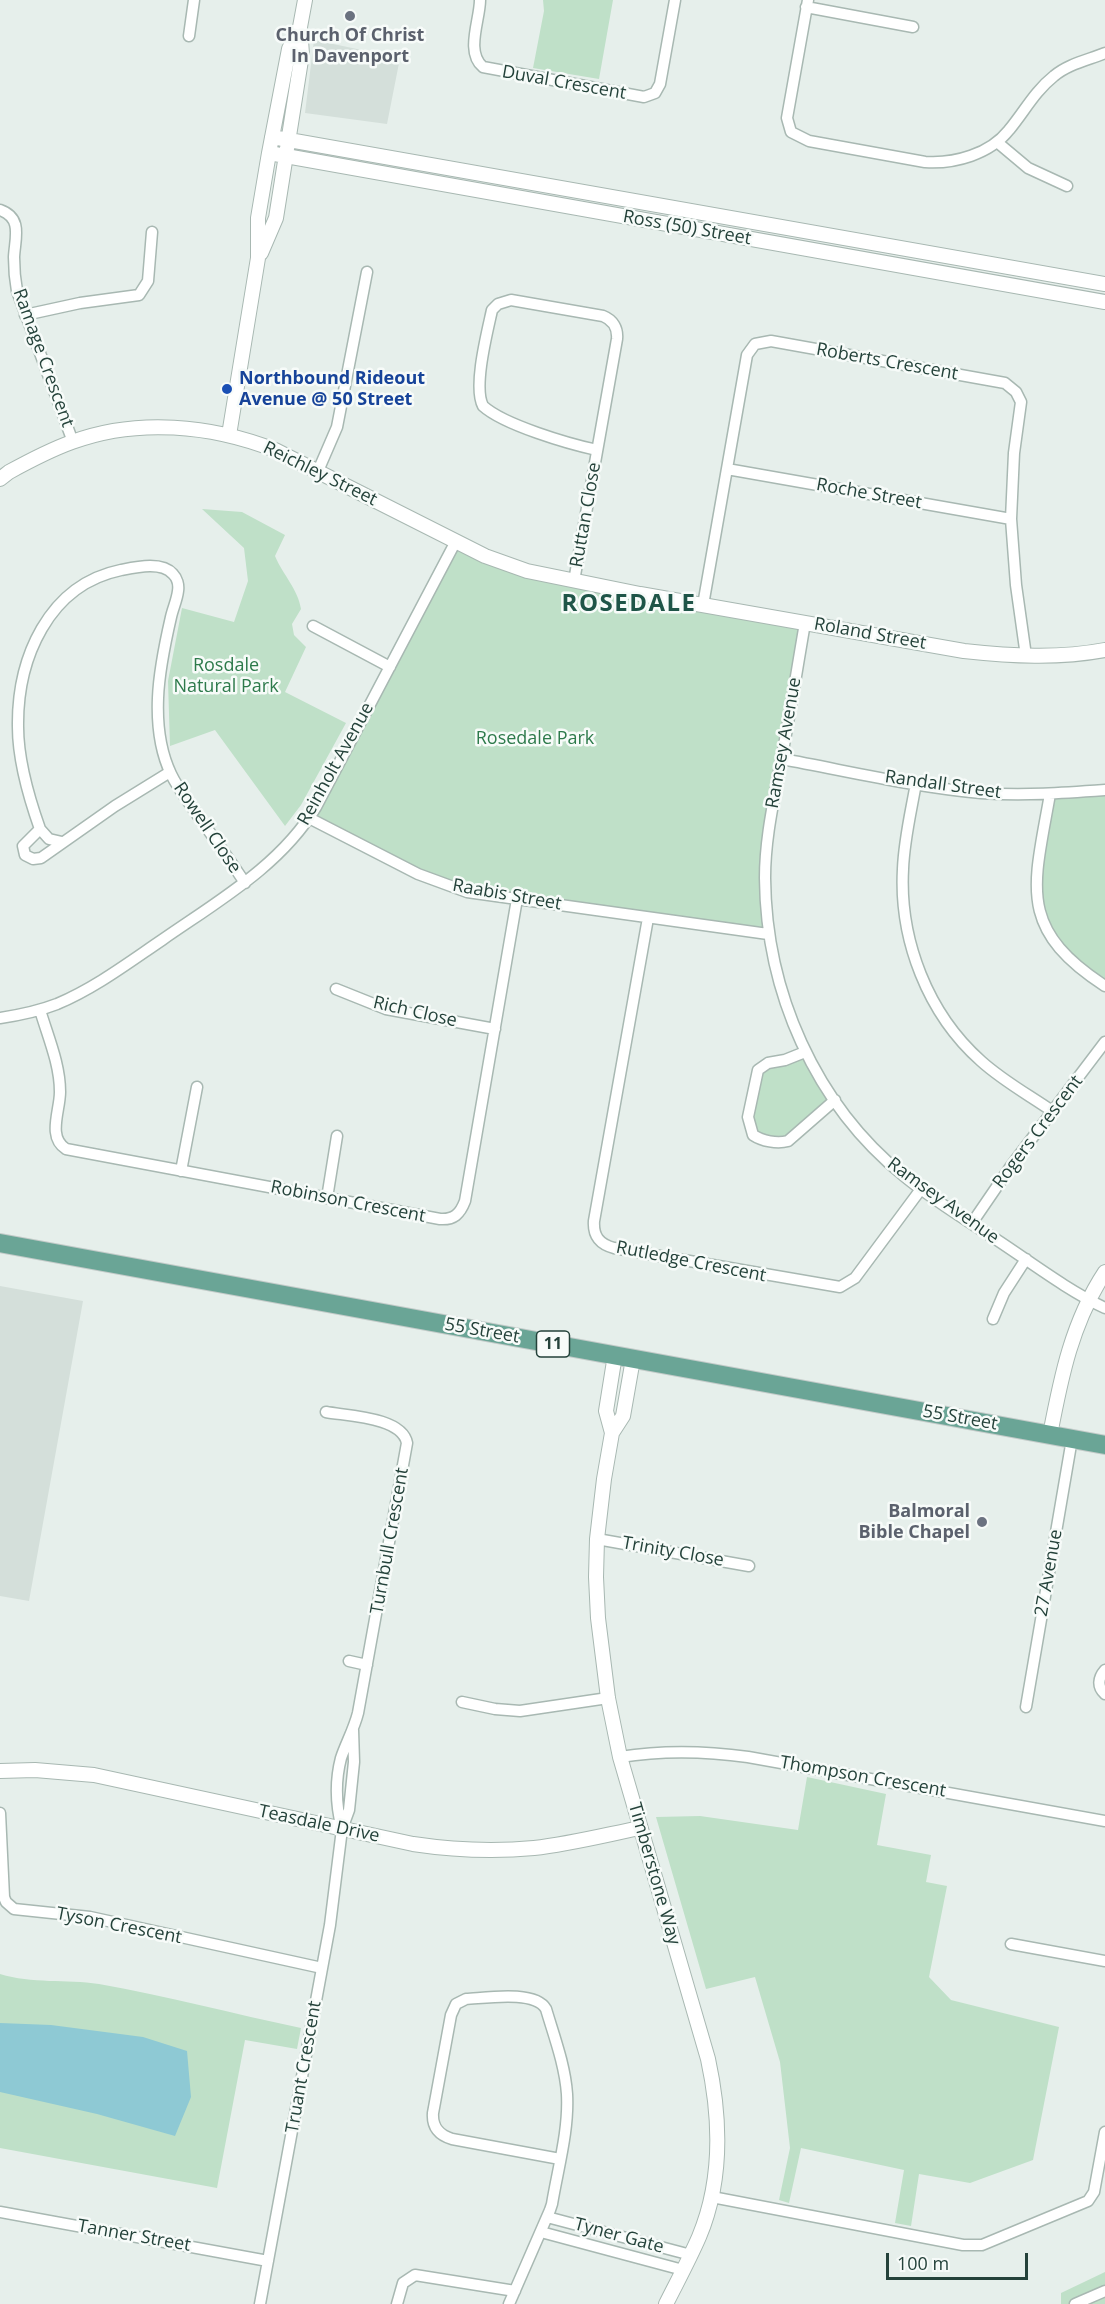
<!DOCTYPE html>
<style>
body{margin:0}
#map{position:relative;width:1105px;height:2304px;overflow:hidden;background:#e6efeb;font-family:"Open Sans",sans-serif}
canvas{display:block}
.scale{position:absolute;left:886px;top:2253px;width:142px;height:27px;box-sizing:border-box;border:3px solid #24423a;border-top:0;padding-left:8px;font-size:18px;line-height:21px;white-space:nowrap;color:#24423a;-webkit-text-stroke:4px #f7fbf9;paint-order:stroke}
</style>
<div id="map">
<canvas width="1105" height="2304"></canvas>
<div class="scale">100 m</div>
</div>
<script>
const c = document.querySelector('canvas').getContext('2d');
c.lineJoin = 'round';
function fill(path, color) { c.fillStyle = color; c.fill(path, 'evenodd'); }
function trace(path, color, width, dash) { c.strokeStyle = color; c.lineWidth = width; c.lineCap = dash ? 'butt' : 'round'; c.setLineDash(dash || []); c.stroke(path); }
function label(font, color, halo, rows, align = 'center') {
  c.font = font + ' "Open Sans",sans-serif'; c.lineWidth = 5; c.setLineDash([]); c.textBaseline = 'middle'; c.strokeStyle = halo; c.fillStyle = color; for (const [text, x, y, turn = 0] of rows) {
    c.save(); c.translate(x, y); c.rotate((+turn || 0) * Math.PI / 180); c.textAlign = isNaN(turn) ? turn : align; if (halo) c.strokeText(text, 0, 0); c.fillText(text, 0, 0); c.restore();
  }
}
fill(new Path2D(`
 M 314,40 L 400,58 L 387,124 L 305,113 Z
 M 0,1286 L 83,1301 L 29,1601 L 0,1596 Z`), '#d4dfda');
fill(new Path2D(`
 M 543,0 L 613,0 L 599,79 L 533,68 L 544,11 Z
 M 202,509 L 242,512 L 285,535 L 275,556 C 283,575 298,589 301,609 L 292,624 L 294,635 L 306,647 L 285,692 L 346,723 L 301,805 L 285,826 L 215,730 L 170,746 L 168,681 L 182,608 L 234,622 L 248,581 L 244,548 Z
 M 456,541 L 485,556 L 805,623 L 766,854 L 768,934 L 467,892 L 309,818 Z
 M 1105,790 L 1105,986 L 1066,956 L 1038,905 L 1050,794 Z
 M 805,1052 L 835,1100 L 785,1142 L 750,1131 L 756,1073 Z
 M 807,1777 L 886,1794 L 877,1845 L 931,1855 L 926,1882 L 947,1886 L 929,1977 L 951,2000 L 1059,2027 L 1033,2160 L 970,2183 L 919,2174 L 911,2226 L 895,2223 L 904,2170 L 801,2148 L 789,2203 L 779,2200 L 790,2148 L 780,2062 L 755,1977 L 706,1989 L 656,1817 L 700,1816 L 798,1830 Z
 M 0,1974 C 32,1984 66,1979 99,1984 C 167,1996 234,2014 301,2028 L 297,2049 L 245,2040 L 217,2188 L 0,2148 Z
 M 1105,2272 L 1105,2304 L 1061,2304 L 1061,2293 Z`), '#bfe0c8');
fill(new Path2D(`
 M 0,2023 L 51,2025 L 143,2037 L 187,2051 L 191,2097 L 175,2136 L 97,2114 L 0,2092 Z`), '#8ec9d4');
const minor = new Path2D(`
 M 480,0 C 480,20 465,52 483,67 L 644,97 L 655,93 L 660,84 L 675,0
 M 808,0 L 787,118 L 791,132 L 809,141 L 925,162 C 955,164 990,154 1009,130 C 1024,112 1035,91 1054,76 C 1068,64 1088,60 1105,53
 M 806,7 L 913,27
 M 189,36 L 194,0
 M 997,142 L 1028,168 L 1067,186
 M 0,210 C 23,218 15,238 14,257 C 14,268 15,280 17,291 L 73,442
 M 25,315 L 80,303 L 139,295 L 148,281 L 152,232
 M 727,469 L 1011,519
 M 318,471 L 337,427 L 367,272
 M 574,581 L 617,339 C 618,328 613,320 603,316 L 511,300 L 498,304 L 492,310 C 487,333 473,387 483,406 C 504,425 569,444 597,450
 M 703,605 L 747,355 L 755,344 L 771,341 L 1005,383 L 1016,392 L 1021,402 L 1014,453 L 1011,519 L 1016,585 L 1026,656
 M 805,623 C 797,669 790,715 781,761 C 774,800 765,838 765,878 C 766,992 815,1104 904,1176 C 933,1200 966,1220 997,1240 C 1032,1263 1067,1290 1105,1308
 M 313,626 L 390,667
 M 782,759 C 848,771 914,787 981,793 C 1023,796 1064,793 1105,790
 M 916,783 C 911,812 904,840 903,869 C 899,940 928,1014 981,1061 C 1003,1081 1029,1095 1052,1111
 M 1050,794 C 1034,886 1016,928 1105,986
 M 309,818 L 418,874 L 467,892 L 768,934
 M 40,829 L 23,846 L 25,855 L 33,859 L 41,858 L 115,806 L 170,772
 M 62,842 L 49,839 L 40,829 C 29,798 18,760 18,727 C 17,659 48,585 121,570 C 136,567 162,561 173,574 C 177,578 179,585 178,591 C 177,600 173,608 171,617 C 165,643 159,671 158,698 C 157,722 160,751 171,774 C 178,789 189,802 198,816 C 214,838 230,860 245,883
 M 648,918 L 594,1221 C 593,1236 599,1244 614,1248 L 840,1287 L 855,1278 L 921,1189
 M 336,989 L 386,1009 L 495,1029
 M 40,1010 C 48,1037 60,1064 60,1092 C 60,1111 47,1137 66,1149 L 440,1219 C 454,1220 460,1214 465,1201 L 517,899
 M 0,1018 C 20,1015 39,1011 57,1004 C 95,988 128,963 162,940 C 218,901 280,866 316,807 L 456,541
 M 805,1052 L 785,1060 L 768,1063 L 758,1070 L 748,1117 L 753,1135 C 762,1141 777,1144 788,1141 L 835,1100
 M 181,1171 L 197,1087
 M 327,1198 L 337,1136
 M 972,1223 L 1011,1166 L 1105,1042
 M 993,1319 L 1004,1293 L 1026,1259
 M 326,1412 C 347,1416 402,1417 407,1443 L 358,1713 C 354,1729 346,1743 341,1758 C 335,1781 336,1806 342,1829
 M 597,1539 L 749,1566
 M 349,1661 L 367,1665
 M 1105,1670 C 1098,1678 1097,1687 1105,1694
 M 462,1702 L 495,1709 L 520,1711 L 608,1698
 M 1026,1707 L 1072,1439
 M 620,1757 C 663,1750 705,1751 748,1757 L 1105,1821
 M 0,1813 L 4,1897 L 6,1902 L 14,1909 L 90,1917 L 322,1968
 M 1011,1944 L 1105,1961
 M 712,2197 L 963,2245 L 982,2245 L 1088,2201 L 1094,2192 L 1105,2132
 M 0,2212 L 268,2261
 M 547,2217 L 691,2255
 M 541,2232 L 683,2270
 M 260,2304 L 330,1925 L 342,1829 L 349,1810 L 354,1762 L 353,1730
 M 397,2304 L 403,2283 L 415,2275 L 515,2291
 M 509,2304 L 550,2210 L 552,2204 C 558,2168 569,2130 567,2094 C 565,2065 554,2036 546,2009 C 535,1990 486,1998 466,1999 L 456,2004 L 451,2015 L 433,2113 C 432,2127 439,2135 452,2139 L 560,2159
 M 1075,2304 L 1105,2291`);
const tertiary = new Path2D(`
 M 272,137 L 1105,284
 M 269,153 L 1105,302
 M 261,253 L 276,218 L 302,54 L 300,27 L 305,0
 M 229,435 L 258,258 L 258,218 L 269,153 L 289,49 L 300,27
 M 0,479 L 9,472 C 29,461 50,450 72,442 C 137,418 211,425 275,450 L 485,556 L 527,571 L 640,594 L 964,651 C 1011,656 1058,659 1105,650
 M 633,1359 L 623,1416 L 612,1433 L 604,1479 L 597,1539 L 596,1577 L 598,1618 L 608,1698 L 620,1757 L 708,2059 C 721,2119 723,2180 699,2237 C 689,2260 677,2282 666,2304
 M 612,1433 L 606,1411 L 615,1355
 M 1050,1435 C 1061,1377 1072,1322 1105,1272
 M 0,1771 L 35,1770 L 94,1775 L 413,1844 C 453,1850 493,1852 534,1848 C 570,1844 605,1835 640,1828`);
const primary = new Path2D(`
 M 0,1243 L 1105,1445`);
trace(minor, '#a8b8b2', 13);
trace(tertiary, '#a8b8b2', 16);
trace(primary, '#c2cac8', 20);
trace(minor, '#fff', 10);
trace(tertiary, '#fff', 14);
trace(primary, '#6aa596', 18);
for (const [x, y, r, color] of [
 [350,16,6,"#6b7280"],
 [227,389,6,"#1a4fb4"],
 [982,1522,6,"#6b7280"]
]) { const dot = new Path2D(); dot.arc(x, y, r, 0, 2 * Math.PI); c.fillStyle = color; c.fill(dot); trace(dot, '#f7fbf9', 2); }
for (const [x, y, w] of [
 [553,1344,33]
]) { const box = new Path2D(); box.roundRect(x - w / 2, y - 13, w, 26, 4.5); c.fillStyle = '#f7fbf9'; c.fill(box); trace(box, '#24423a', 1.5); }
label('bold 16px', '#24423a', null, [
 ["11",553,1344]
]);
label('bold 18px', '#5b616d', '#f7fbf9', [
 ["Church Of Christ",350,36],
 ["In Davenport",350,57],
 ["Balmoral",970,1512,"right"],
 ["Bible Chapel",970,1533,"right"]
]);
label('18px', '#24423a', '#f7fbf9', [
 ["Duval Crescent",564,83,10],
 ["Ross (50) Street",687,228,10],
 ["Ramage Crescent",43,358,70],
 ["Roberts Crescent",887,362,10],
 ["Reichley Street",320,474,26],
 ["Roche Street",869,494,10],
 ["Ruttan Close",586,515,-80],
 ["Roland Street",870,634,10],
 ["Ramsey Avenue",784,743,-80],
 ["Reinholt Avenue",336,764,-61],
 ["Randall Street",943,785,8],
 ["Rowell Close",207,828,56],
 ["Raabis Street",507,895,10],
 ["Rich Close",415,1012,13],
 ["Rogers Crescent",1038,1132,-53],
 ["Ramsey Avenue",943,1201,36],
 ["Robinson Crescent",348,1202,11],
 ["Rutledge Crescent",691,1262,11],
 ["55 Street",482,1331,10],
 ["55 Street",960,1418,10],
 ["Turnbull Crescent",390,1541,-80],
 ["Trinity Close",673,1552,10],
 ["27 Avenue",1049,1573,-80],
 ["Thompson Crescent",863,1777,10],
 ["Teasdale Drive",319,1824,12],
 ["Timberstone Way",654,1874,74],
 ["Tyson Crescent",119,1926,11],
 ["Truant Crescent",304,2067,-80],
 ["Tanner Street",134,2236,10],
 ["Tyner Gate",619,2236,15]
]);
label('bold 18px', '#164399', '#f7fbf9', [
 ["Northbound Rideout",239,379],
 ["Avenue @ 50 Street",239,400]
], 'left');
label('18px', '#2d7a4b', '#f7fbf9', [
 ["Rosdale",226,666],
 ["Natural Park",226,687],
 ["Rosedale Park",535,739]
]);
c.letterSpacing = '1.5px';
label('bold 24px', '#1f5548', '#f7fbf9', [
 ["ROSEDALE",629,604]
]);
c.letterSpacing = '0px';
</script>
